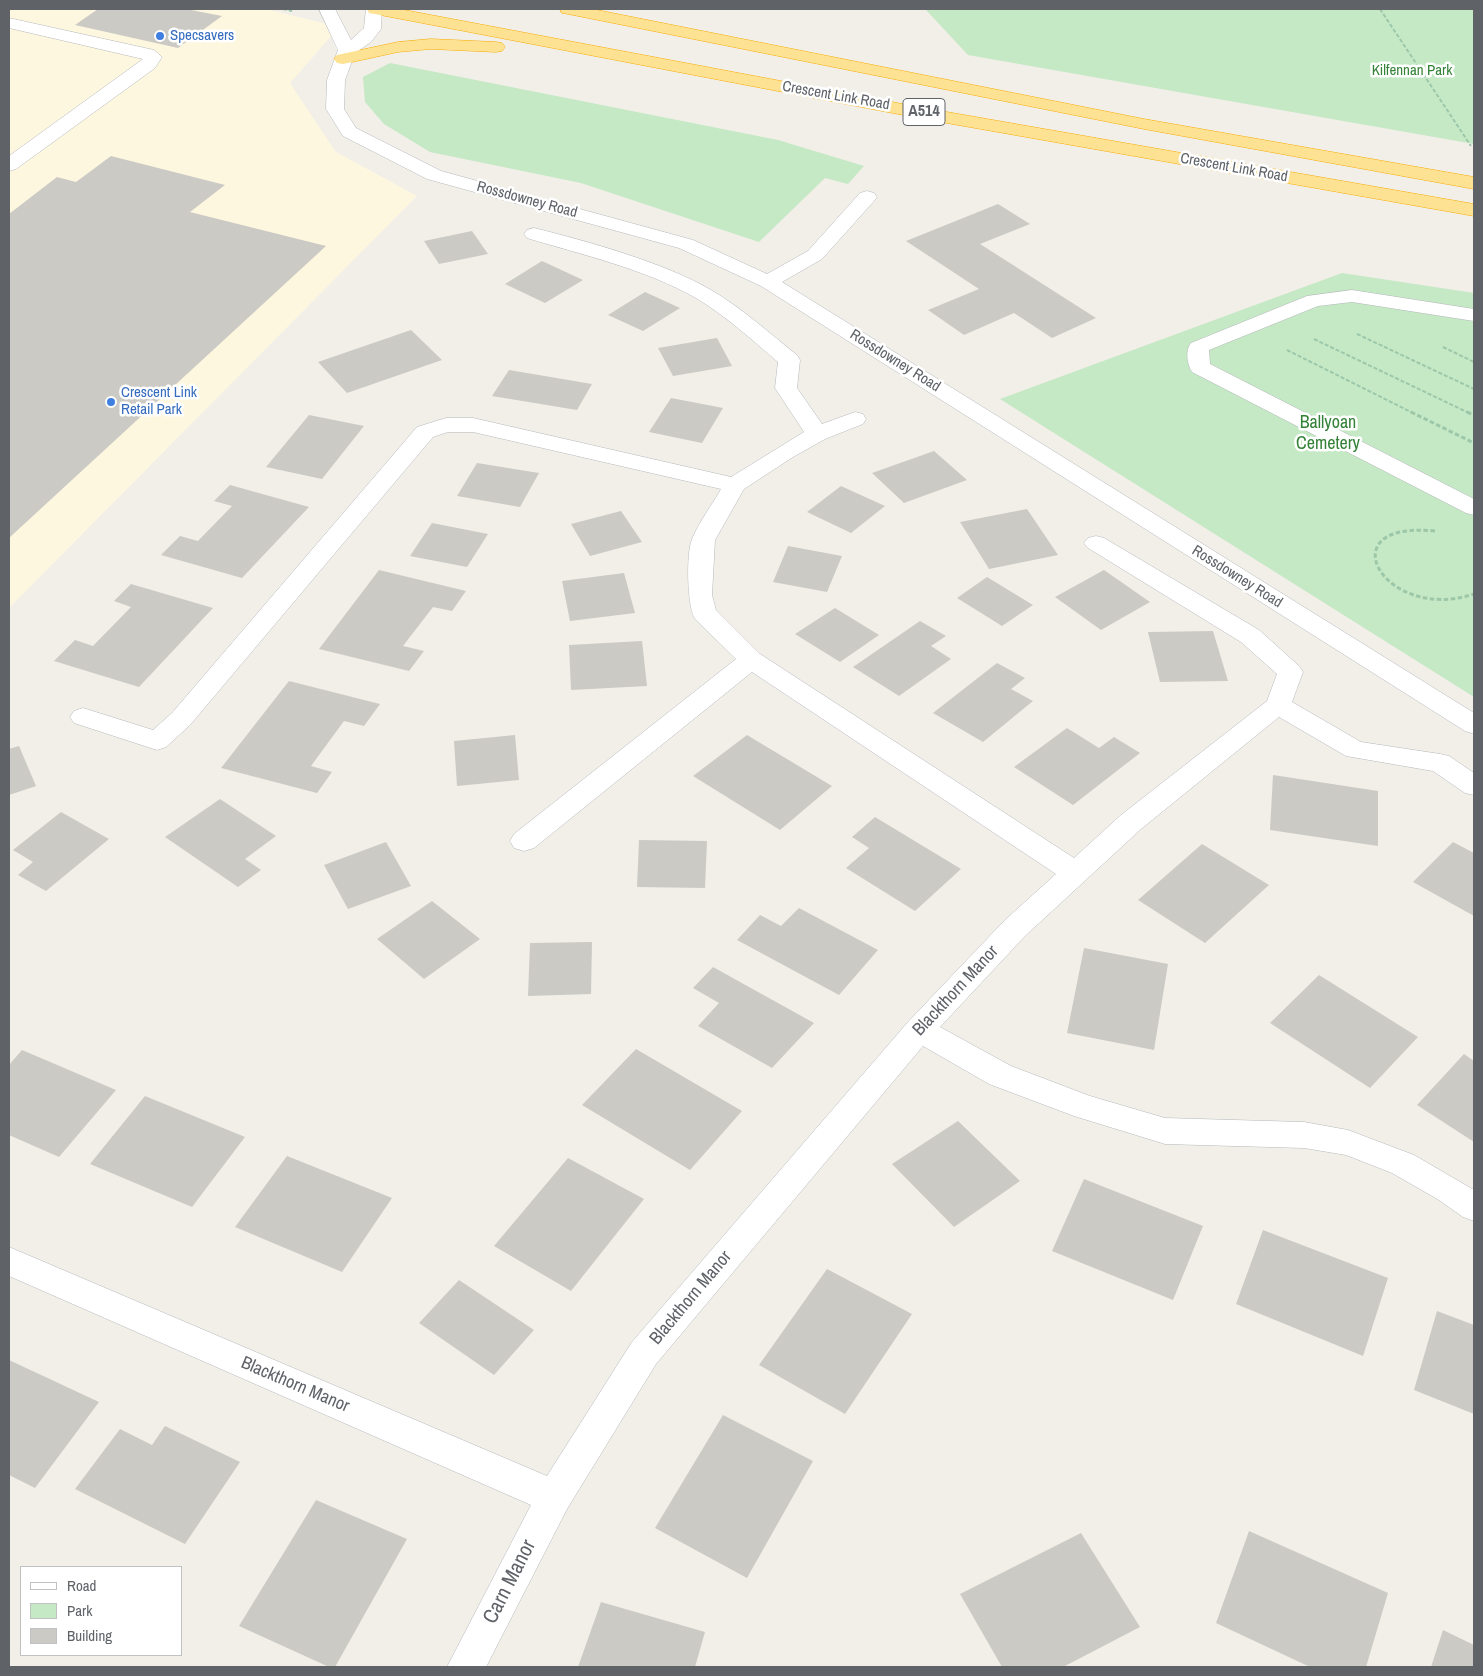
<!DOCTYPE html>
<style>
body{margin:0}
#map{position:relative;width:1483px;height:1676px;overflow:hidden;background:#f1efe8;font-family:"Archivo Narrow",sans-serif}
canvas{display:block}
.frame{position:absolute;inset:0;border:10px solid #5f6368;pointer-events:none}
.legend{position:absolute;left:20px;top:1566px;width:162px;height:90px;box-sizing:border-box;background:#fff;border:1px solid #bfc1c3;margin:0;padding:6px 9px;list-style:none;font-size:15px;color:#5f6368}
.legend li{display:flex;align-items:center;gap:10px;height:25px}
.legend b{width:25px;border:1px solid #bfc1c3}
</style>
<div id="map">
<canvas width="1483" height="1676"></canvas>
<div class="frame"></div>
<ul class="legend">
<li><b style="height:6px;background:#fff"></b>Road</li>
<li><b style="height:14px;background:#c5e8c5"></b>Park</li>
<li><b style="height:14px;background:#cccac5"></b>Building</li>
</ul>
</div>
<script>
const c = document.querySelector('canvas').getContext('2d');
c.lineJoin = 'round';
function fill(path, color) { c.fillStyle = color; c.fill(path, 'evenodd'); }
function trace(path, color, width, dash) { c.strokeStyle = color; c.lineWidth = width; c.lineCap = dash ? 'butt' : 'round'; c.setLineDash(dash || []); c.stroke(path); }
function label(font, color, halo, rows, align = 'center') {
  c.font = font + ' "Archivo Narrow",sans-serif'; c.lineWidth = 5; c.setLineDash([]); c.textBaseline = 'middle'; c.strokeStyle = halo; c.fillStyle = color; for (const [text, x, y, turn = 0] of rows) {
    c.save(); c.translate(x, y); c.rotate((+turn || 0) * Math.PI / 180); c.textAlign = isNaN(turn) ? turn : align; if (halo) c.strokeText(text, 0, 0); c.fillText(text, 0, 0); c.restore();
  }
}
fill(new Path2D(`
 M 9,9 L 266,9 L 339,27 L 290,83 L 336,152 L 417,196 L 9,608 Z`), '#fef7e0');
fill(new Path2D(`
 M 934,9 L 1474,9 L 1474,144 L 968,55 L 926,10 Z
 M 390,63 L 778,140 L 864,166 L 848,184 L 825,178 L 759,242 L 581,183 L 430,152 L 384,124 L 365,102 L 363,77 Z
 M 1342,273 L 1474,293 L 1474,697 L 1000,399 Z`), '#c5e8c5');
fill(new Path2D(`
 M 98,9 L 186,9 L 222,16 L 178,48 L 75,25 Z
 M 111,156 L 225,185 L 190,212 L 326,246 L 9,538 L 9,214 L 57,177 L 76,182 Z
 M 998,204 L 1030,224 L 980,244 L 1096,318 L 1052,338 L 1014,313 L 964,335 L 928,310 L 979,289 L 906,241 Z
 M 472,231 L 488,254 L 439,264 L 424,241 Z
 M 542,261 L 583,280 L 545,303 L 505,284 Z
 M 645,292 L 680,308 L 643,331 L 608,315 Z
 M 411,330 L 442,360 L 347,393 L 318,362 Z
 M 717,338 L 732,366 L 673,376 L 658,348 Z
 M 509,370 L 592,384 L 577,410 L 492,396 Z
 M 671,398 L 723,408 L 702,443 L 649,432 Z
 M 309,415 L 364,426 L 322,479 L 266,467 Z
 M 934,451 L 967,480 L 904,503 L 872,473 Z
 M 477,463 L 539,473 L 520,507 L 457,496 Z
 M 230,485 L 309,507 L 242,578 L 161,555 L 180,536 L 198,541 L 232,506 L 214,501 Z
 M 841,486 L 885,506 L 851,533 L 807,512 Z
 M 1027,509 L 1058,555 L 989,569 L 960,522 Z
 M 621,511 L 642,542 L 590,556 L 571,524 Z
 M 432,523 L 488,534 L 467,567 L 410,556 Z
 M 788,546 L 842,556 L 827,592 L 773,582 Z
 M 379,570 L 466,591 L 452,611 L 433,607 L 403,646 L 424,651 L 409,671 L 319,649 Z
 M 1104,570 L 1150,602 L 1101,630 L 1055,597 Z
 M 624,573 L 635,613 L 570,621 L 562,581 Z
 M 987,577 L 1033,605 L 1002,626 L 957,598 Z
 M 131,584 L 213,608 L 139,687 L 54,661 L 75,640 L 93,646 L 131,607 L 114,601 Z
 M 835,608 L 879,635 L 840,662 L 795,634 Z
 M 920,621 L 946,636 L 931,646 L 951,659 L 899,696 L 853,667 Z
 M 1213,631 L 1228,681 L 1160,682 L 1148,632 Z
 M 642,641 L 647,686 L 571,690 L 569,645 Z
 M 997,663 L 1025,678 L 1011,689 L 1033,701 L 983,742 L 933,713 Z
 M 289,681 L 380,704 L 364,726 L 344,721 L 311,766 L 332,772 L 317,793 L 221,768 Z
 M 1067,728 L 1099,748 L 1114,737 L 1140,753 L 1073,805 L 1014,767 Z
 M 515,735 L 519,780 L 457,786 L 454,741 Z
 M 747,735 L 832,786 L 780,830 L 693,776 Z
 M 19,746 L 36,786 L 9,795 L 9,749 Z
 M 1273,775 L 1378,791 L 1378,846 L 1270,830 Z
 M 220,799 L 276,836 L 245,859 L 261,870 L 238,887 L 165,837 Z
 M 61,812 L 109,839 L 46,891 L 18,875 L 33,862 L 13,850 Z
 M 875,817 L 961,869 L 915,911 L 846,868 L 869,848 L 852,837 Z
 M 639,840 L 707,841 L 705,888 L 637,887 Z
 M 386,842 L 411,886 L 348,909 L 324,865 Z
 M 1453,842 L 1474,853 L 1474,916 L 1413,882 Z
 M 1202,844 L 1269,885 L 1205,943 L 1138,900 Z
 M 432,901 L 480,939 L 424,979 L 377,939 Z
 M 799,908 L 878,950 L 839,995 L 737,940 L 760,915 L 781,926 Z
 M 592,942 L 591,994 L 528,996 L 530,943 Z
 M 1084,948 L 1168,964 L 1154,1050 L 1067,1033 Z
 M 713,967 L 814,1023 L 772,1068 L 698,1026 L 719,1003 L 693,988 Z
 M 1319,975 L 1418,1037 L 1370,1088 L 1270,1023 Z
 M 636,1049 L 742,1111 L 690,1170 L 582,1105 Z
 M 22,1050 L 116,1090 L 59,1157 L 9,1135 L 9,1065 Z
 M 1464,1054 L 1474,1061 L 1474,1142 L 1417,1105 Z
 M 145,1096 L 245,1137 L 192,1207 L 90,1164 Z
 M 958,1121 L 1020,1181 L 954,1227 L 892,1164 Z
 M 287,1156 L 392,1198 L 342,1272 L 235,1227 Z
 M 568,1158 L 644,1199 L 571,1291 L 494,1246 Z
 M 1084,1179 L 1203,1226 L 1173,1300 L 1052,1251 Z
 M 1263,1230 L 1388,1278 L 1363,1356 L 1236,1304 Z
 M 827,1269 L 912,1314 L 845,1414 L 759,1365 Z
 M 459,1280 L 534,1330 L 494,1375 L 419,1323 Z
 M 1437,1311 L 1474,1325 L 1474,1414 L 1414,1390 Z
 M 9,1360 L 99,1402 L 35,1488 L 9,1475 Z
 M 723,1415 L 813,1461 L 747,1578 L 655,1528 Z
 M 165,1426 L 240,1462 L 185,1544 L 75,1489 L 120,1429 L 152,1445 Z
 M 316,1500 L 407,1539 L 335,1667 L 329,1667 L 239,1626 Z
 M 1249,1531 L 1388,1593 L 1366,1667 L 1310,1667 L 1216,1623 Z
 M 1081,1533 L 1140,1627 L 1063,1667 L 1002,1667 L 960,1594 Z
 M 601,1602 L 705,1632 L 695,1667 L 578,1667 Z
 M 1443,1630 L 1474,1645 L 1474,1667 L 1431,1667 Z`), '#cccac5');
const minor = new Path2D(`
 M 319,9 L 335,9 L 351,40 L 364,28 L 366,9 L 382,9 L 381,29 L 371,42 L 355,53 L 345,80 L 344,109 L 356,128 L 441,171 L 693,240 L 767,274 L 808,251 L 860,193 L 867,191 L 874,193 L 877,197 L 874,201 L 822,259 L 782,282 L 1474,713 L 1474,734 L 1465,731 L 761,286 L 679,248 L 427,179 L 343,136 L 326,109 L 327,80 L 338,50 Z
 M 9,18 L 154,50 L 162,57 L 155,68 L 16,169 L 9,171 L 9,156 L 143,59 L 9,28 Z
 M 534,228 C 587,241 665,263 711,290 C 742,308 769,333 797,355 L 800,360 L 797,388 L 822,424 L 855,412 L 863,414 L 866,419 L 863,424 L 825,439 L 793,457 L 744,489 L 715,540 L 712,595 L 716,610 L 760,654 L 1074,858 L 1121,815 L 1267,701 L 1277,674 L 1241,642 L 1088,548 L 1084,543 L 1088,538 L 1096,536 L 1104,538 L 1259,630 L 1299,666 L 1303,672 L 1292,702 L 1361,742 L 1440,754 L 1449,756 L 1474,773 L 1474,795 L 1465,793 L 1433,771 L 1346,756 L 1279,717 L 1141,829 L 1025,936 L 940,1027 L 1011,1066 L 1090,1096 L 1165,1118 L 1304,1122 L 1348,1130 L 1414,1155 L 1474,1190 L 1474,1221 L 1463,1217 L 1439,1200 L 1392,1173 L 1346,1155 L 1304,1148 L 1165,1144 L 1074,1116 L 989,1084 L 923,1046 L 656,1364 L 567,1509 L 486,1667 L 447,1667 L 531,1505 L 9,1276 L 9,1247 L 547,1476 L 632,1342 L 908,1022 L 1005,920 L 1056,874 L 752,672 L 534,848 L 524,851 L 514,848 L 510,841 L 514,834 L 736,659 L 695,619 C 687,606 686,553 692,539 C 699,522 712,505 721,489 L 473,432 L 448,432 L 433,437 L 190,725 L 166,747 L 157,750 L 74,723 L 70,717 L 74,711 L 83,708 L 153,730 L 172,713 L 417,427 L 446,418 L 473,418 L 731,477 L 804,432 L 775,388 L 778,362 C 752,340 726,316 696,298 C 645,269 583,255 527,238 L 524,234 L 527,230 Z
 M 1352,290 L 1474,309 L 1474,321 L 1352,302 L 1318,306 L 1209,350 L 1210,364 L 1474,499 L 1474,515 L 1466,513 L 1192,372 C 1187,364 1185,350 1191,343 L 1307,296 Z`);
const highway = new Path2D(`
 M 367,9 L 399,9 L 924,108 L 1474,204 L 1474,216 L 924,119 L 375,14 L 369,13 Z
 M 560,9 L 592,9 L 1144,119 L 1474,177 L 1474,189 L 1144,129 L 568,14 L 562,13 Z
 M 431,39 L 496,42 L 502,43 L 505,47 L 502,51 L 496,52 L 431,49 L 398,52 L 343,64 L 337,63 L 334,59 L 337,55 L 398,42 Z`);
trace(minor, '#b5b8bc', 1);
trace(highway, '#f9ab00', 1);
trace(new Path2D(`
 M 283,9 L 292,11
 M 1380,9 L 1471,146
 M 1357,334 L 1474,389
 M 1314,339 L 1469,413
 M 1443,347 L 1474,362
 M 1287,350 L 1413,413`), '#9cc7a9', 2, [4, 2]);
trace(new Path2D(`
 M 1411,412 L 1474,443
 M 1467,412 L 1474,415
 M 1435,531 C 1325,520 1384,624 1474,594`), '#9cc7a9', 3, [4.5, 2.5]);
fill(minor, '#fff');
fill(highway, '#fde293');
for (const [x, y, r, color] of [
 [160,36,5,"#3f7fe0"],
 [111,402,5,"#3f7fe0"]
]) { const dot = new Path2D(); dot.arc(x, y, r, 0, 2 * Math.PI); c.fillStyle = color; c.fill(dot); trace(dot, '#fff', 2); }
label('15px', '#366cbe', '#fff', [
 ["Specsavers",170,36],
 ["Crescent Link",121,393],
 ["Retail Park",121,410]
], 'left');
label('15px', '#348238', '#fff', [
 ["Kilfennan Park",1412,71]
]);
label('15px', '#5f6368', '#fff', [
 ["Crescent Link Road",836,96,10],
 ["Crescent Link Road",1234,168,10],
 ["Rossdowney Road",527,200,15],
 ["Rossdowney Road",895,361,32],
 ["Rossdowney Road",1237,577,32]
]);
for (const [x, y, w] of [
 [924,112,42]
]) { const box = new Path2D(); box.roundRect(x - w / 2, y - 13.5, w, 27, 4); c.fillStyle = '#fff'; c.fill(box); trace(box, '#5f6368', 1); }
label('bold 16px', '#5f6368', null, [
 ["A514",924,112]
]);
label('18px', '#348238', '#fff', [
 ["Ballyoan",1328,423],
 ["Cemetery",1328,444]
]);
label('18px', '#5f6368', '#fff', [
 ["Blackthorn Manor",956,991,-47],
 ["Blackthorn Manor",691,1298,-50],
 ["Blackthorn Manor",295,1385,23]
]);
label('21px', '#5f6368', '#fff', [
 ["Carn Manor",510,1582,-63]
]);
</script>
